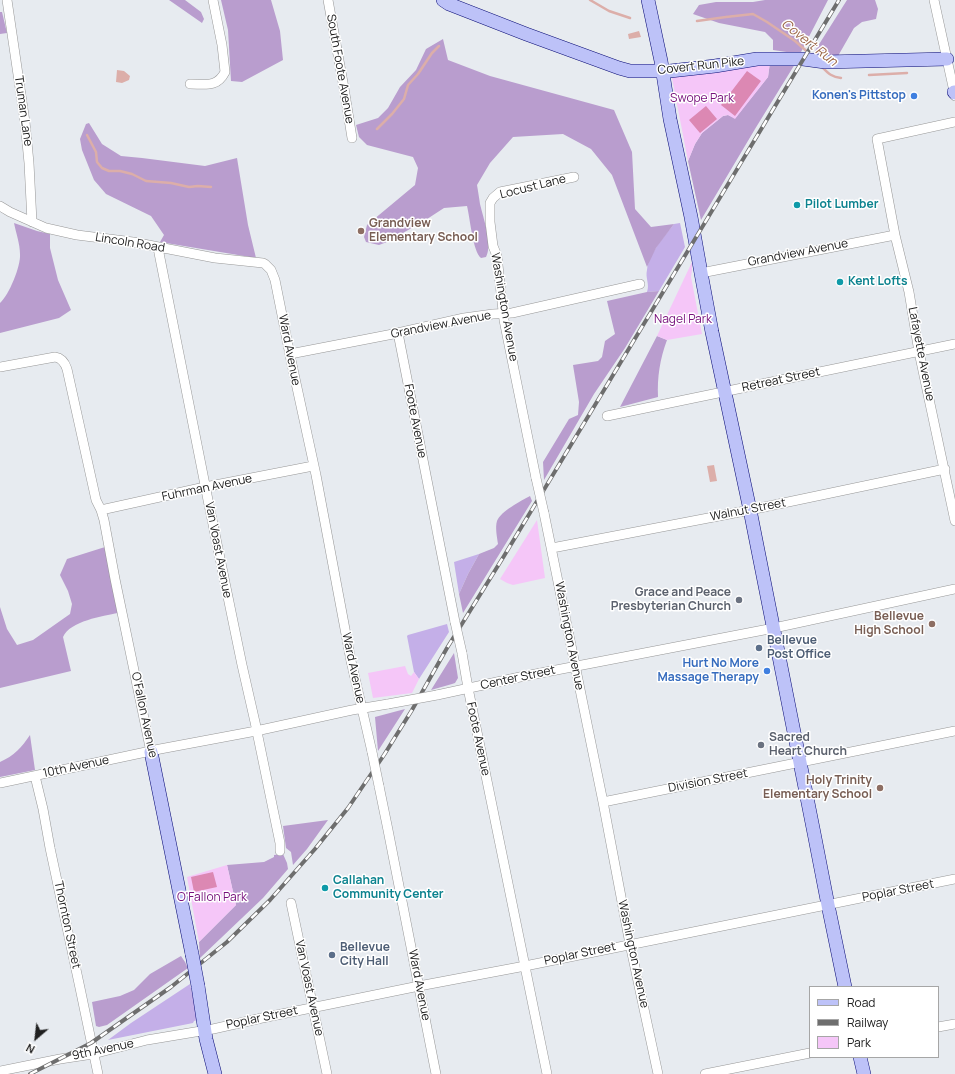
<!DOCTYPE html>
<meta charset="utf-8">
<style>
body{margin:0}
#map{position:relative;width:955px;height:1074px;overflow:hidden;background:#e7ebf0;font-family:Manrope,sans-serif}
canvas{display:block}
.legend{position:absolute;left:809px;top:986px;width:130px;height:72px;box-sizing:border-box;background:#fff;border:1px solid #a6a6a6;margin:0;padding:5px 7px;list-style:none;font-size:12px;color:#202020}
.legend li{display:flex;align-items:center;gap:8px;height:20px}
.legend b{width:20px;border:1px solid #a6a6a6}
.north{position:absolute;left:16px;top:1018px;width:40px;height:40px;-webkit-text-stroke:3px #fff;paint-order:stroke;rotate:208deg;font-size:11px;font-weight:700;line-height:16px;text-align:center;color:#202020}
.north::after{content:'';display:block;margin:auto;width:14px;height:18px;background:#202020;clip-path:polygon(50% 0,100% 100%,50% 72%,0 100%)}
</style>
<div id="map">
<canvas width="955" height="1074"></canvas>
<ul class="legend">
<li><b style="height:5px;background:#bdc2f8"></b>Road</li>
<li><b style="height:5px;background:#6e6e6e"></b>Railway</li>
<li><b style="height:11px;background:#f5c6f8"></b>Park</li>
</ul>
<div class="north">N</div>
</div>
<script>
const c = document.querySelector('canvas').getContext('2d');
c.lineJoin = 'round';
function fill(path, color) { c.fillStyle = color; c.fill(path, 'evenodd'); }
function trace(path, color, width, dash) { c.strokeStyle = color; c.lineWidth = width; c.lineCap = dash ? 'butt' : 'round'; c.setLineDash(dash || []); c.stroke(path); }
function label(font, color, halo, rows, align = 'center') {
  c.font = font + ' Manrope,sans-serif'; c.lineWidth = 3; c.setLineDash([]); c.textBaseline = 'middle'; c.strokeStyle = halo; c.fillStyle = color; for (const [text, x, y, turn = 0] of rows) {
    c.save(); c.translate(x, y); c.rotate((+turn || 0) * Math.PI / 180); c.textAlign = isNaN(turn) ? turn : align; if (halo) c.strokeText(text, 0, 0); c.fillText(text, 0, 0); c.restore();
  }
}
fill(new Path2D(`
 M 680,223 L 685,247 L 659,291 L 647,292 C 650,284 645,278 647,270 C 649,253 664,237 674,224 Z
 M 479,554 L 468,574 L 459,594 L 454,562 Z
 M 447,624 L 449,632 L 419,679 L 414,672 L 407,636 L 408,635 Z
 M 190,984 L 198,1020 L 194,1021 L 193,1023 L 108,1040 L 131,1023 Z`), '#c4afe8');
fill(new Path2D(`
 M 169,0 L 185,0 L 201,12 L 204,19 L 202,23 Z
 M 221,0 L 271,0 L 280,31 L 283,60 L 242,82 L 231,81 L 228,30 Z
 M 765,0 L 828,0 L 800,54 L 773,50 L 773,40 L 765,32 L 719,23 L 693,14 L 699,5 L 716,2 L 753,2 Z
 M 847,0 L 875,0 L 878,9 L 876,19 L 862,22 L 854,28 L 838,56 L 811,57 Z
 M 0,12 L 2,12 L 7,33 L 0,34 Z
 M 443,39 L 448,60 L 490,76 L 614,110 L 632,152 L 635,209 L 651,227 L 674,224 L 656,248 L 647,267 L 612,175 L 591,149 L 563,134 L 513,137 L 490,163 L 477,185 C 478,191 479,197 480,204 C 483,217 493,245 486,257 L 481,258 C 473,252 470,218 467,206 L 444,208 L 424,221 L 387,242 L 379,245 L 366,242 L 364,237 L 367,225 L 415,185 L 418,168 L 413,157 L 367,145 L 359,137 L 356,125 L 378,118 L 388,108 L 400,87 L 416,70 L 426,49 Z
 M 770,62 L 795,64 L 755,129 L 701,220 L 688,161 L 695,144 L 702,133 L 723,116 L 728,115 L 735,118 L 768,77 Z
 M 89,123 L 102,144 L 121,156 L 142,158 L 205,166 L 237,158 L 248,225 L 256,258 L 160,242 L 164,235 L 151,216 L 106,194 L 94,180 L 82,150 L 80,139 L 86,124 Z
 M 14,223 L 37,231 L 50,234 L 50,248 L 58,280 L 71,310 L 59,318 L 0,333 L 0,303 C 9,295 21,266 20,254 C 20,244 16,233 14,223 Z
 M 659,291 L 625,348 L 594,394 L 544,480 L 543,462 L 569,419 L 578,415 L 579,402 L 573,365 L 598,361 L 602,357 L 605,341 L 615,334 L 607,301 L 647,292 Z
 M 657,336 L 667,340 C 660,359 657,377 658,397 L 620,407 Z
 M 530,496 L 532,501 L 463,613 L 459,594 L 468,574 L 479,554 L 494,548 L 498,544 C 497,537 495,527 497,521 C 501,511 521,501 530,496 Z
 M 105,547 L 118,613 C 103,616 70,621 63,637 L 71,671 L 0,688 L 0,607 L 7,629 L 17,645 L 33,640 L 70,614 L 72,604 L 68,591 L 60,575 L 67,559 Z
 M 454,653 L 458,678 L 455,683 L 452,684 L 431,690 Z
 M 405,709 L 378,751 L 375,717 Z
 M 30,735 L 35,770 L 0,777 L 0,762 C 14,756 22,747 30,735 Z
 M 328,820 L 307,849 L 293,865 L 291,852 L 286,848 L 283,826 Z
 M 283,854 L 287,863 L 288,869 L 263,898 L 200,958 L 199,942 L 236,905 L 227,865 L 264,862 L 274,857 L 274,855 Z
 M 181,956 L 185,962 L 188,968 L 107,1025 L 99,1027 L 96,1026 L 92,1002 L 120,996 L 134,990 L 150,974 Z`), '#b99dce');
fill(new Path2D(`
 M 770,62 L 768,77 L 735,119 L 728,115 L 723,116 L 702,133 L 695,144 L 688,161 L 672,78 L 675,76 Z
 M 692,262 L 692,270 L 691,277 L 702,334 L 667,340 L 657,336 Z
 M 537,520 L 545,578 L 513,585 L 507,583 L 500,579 Z
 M 405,666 L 408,674 L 411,676 L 414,672 L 419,679 L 412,693 L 373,698 L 368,673 Z
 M 227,865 L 236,905 L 199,942 L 187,877 Z`), '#f5c6f8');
fill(new Path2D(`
 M 747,71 L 761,81 L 735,116 L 721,105 Z
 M 706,106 L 717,119 L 700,133 L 689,120 Z
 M 213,872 L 217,887 L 194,892 L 191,877 Z`), '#dc88b3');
fill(new Path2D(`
 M 639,31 L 641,37 L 629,39 L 628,34 Z
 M 117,70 L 124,71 L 130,76 L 129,80 L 122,83 L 116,82 Z
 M 714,465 L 717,481 L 710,482 L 707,466 Z`), '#dcaea9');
trace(new Path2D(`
 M 590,0 L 609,11 L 630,18
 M 697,21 L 726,17 L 753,14 L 767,22 L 795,41 L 811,55
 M 821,66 C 828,73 831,77 841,78
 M 869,75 L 907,73
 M 377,129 L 392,114 L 404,99 L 408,85 L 418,74 L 432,53 L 439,46
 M 87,135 L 96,152 L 97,162 L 102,168 L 109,171 L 120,171 L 132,174 L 146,181 L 171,183 L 189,187 L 198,186 L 211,187`), '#dcaea9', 2.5);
const street = new Path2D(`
 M 7,0 L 25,122 L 29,163 L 32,222
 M 328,0 L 344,88 L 352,138
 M 934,0 L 955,96
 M 190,84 C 205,84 217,88 225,72 L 222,45 L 213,0
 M 955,122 L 877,139 L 895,235 L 909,292 L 919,352 L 955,521
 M 0,206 L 10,212 L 46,228 L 77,235 L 133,242 L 215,258 L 263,263 L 265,264 L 271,270 L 275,280 L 291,360 L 316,475 L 351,661 L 372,752
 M 158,248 L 208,500 L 242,665 L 255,722 L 280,843 L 280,851
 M 701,273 L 895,235
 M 398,333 L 455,622
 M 290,354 L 393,334 L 464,318 L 493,314 L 512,313 L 640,284
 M 0,367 L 55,357 C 62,358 65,363 67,369 L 96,500 L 101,510 L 104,520 L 115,579 L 151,752
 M 607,416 L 955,344
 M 536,478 L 504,320 L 497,256 L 493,246 L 490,222 L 490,203 L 493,198 L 500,192 L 574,177
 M 101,510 L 205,487 L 313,466
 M 544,513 L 603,802 L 630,944 L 658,1074
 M 552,548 L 750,510 L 945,469
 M 462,653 L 468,688 L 547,1074
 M 437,695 L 520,677 L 774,628 L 955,589
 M 35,776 L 43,809 L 50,848 L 80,988 L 98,1074
 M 0,783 L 160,749 L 256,731 L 352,710 L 388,704
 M 379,786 L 388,830 L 436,1074
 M 603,802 L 955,731
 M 291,903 L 327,1074
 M 938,1027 L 955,1024
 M 0,1071 L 60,1059 L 93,1054 L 147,1040 L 213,1029 L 262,1018 L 419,986 L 525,966 L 955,879
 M 705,1074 L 810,1053`);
const secondary = new Path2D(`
 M 443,0 L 449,4 L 526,34 L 619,68 L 630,71 L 670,71 L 715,66 L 757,59 L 803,59 L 825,62 L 947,59
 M 648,0 L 661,61 L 670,119 L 691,217 L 701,273 L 712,332 L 750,510 L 814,833 L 828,905 L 845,987
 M 954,92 L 955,93
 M 151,752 L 192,954
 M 198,986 L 206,1039 L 215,1074
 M 860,1057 L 864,1074`);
trace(street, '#979797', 10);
trace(secondary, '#090b75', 14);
trace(street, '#fff', 9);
trace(secondary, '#bdc2f8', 13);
const rail = new Path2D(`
 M 30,1074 L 91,1043 L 171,987 L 227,942 L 270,900 L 315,849 L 348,808 L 384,755 L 412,710 L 447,648 L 504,556 L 839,0`);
trace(rail, '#6e6e6e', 4);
trace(rail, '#fff', 2.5, [8]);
const streetBridge = new Path2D(`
 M 536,478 L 544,513
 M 455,622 L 462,653
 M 388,704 L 437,695
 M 372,752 L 379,786`);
const secondaryBridge = new Path2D(`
 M 192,954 L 198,986`);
trace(streetBridge, '#979797', 10, []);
trace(secondaryBridge, '#090b75', 14, []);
trace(streetBridge, '#fff', 9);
trace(secondaryBridge, '#bdc2f8', 13);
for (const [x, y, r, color] of [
 [914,96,4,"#3f7fe0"],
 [797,205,4,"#0f9aa8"],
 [361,231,4,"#8d6e63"],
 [840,282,4,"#0f9aa8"],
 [739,600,4,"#6b7280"],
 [932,624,4,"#8d6e63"],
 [759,648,4,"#5c6f8a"],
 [767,671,4,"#3f7fe0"],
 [761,745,4,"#6b7280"],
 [880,788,4,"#8d6e63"],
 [325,888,4,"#0f9aa8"],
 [332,955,4,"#5c6f8a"]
]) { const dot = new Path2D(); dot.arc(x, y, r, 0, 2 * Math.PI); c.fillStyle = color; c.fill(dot); trace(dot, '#fff', 1.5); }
label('12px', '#202020', '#fff', [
 ["Covert Run Pike",701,66,-6],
 ["South Foote Avenue",340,69,80],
 ["Truman Lane",23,111,82],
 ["Locust Lane",533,187,-14],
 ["Lincoln Road",130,243,9],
 ["Grandview Avenue",798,253,-11],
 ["Washington Avenue",504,307,80],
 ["Grandview Avenue",441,325,-11],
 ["Ward Avenue",289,350,79],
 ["Lafayette Avenue",921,354,79],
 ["Retreat Street",781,380,-12],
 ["Foote Avenue",415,421,79],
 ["Fuhrman Avenue",207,488,-12],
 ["Walnut Street",748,510,-11],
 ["Van Voast Avenue",218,550,79],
 ["Washington Avenue",569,636,79],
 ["Ward Avenue",353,668,78],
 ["Center Street",518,678,-12],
 ["O’Fallon Avenue",144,715,78],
 ["Foote Avenue",478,739,78],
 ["10th Avenue",76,767,-12],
 ["Division Street",708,781,-11],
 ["Poplar Street",898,891,-11],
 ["Thornton Street",67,925,78],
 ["Poplar Street",580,954,-12],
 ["Washington Avenue",633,954,78],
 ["Ward Avenue",419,985,79],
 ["Van Voast Avenue",309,988,78],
 ["Poplar Street",262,1018,-12],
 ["9th Avenue",103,1050,-12]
]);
label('bold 12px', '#366cbe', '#fff', [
 ["Konen's Pittstop",906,96],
 ["Hurt No More",759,664],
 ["Massage Therapy",759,678]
], 'right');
label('12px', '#77107c', '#fff', [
 ["Swope Park",702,99],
 ["Nagel Park",683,320],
 ["O'Fallon Park",212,898]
]);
label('bold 12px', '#0d838f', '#fff', [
 ["Pilot Lumber",805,205],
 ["Kent Lofts",848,282],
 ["Callahan",333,881],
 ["Community Center",333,895]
], 'left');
label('bold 12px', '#785e54', '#fff', [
 ["Grandview",369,224,"left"],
 ["Elementary School",369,238,"left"],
 ["Bellevue",924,617],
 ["High School",924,631],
 ["Holy Trinity",872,781],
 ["Elementary School",872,795]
], 'right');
label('bold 12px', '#5b616d', '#fff', [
 ["Grace and Peace",731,593],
 ["Presbyterian Church",731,607],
 ["Sacred",769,738,"left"],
 ["Heart Church",769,752,"left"]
], 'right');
label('bold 12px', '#4e5e75', '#fff', [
 ["Bellevue",767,641],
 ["Post Office",767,655],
 ["Bellevue",340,948],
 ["City Hall",340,962]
], 'left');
label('italic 13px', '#9d6849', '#fff', [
 ["Covert Run",809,43,38]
]);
</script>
